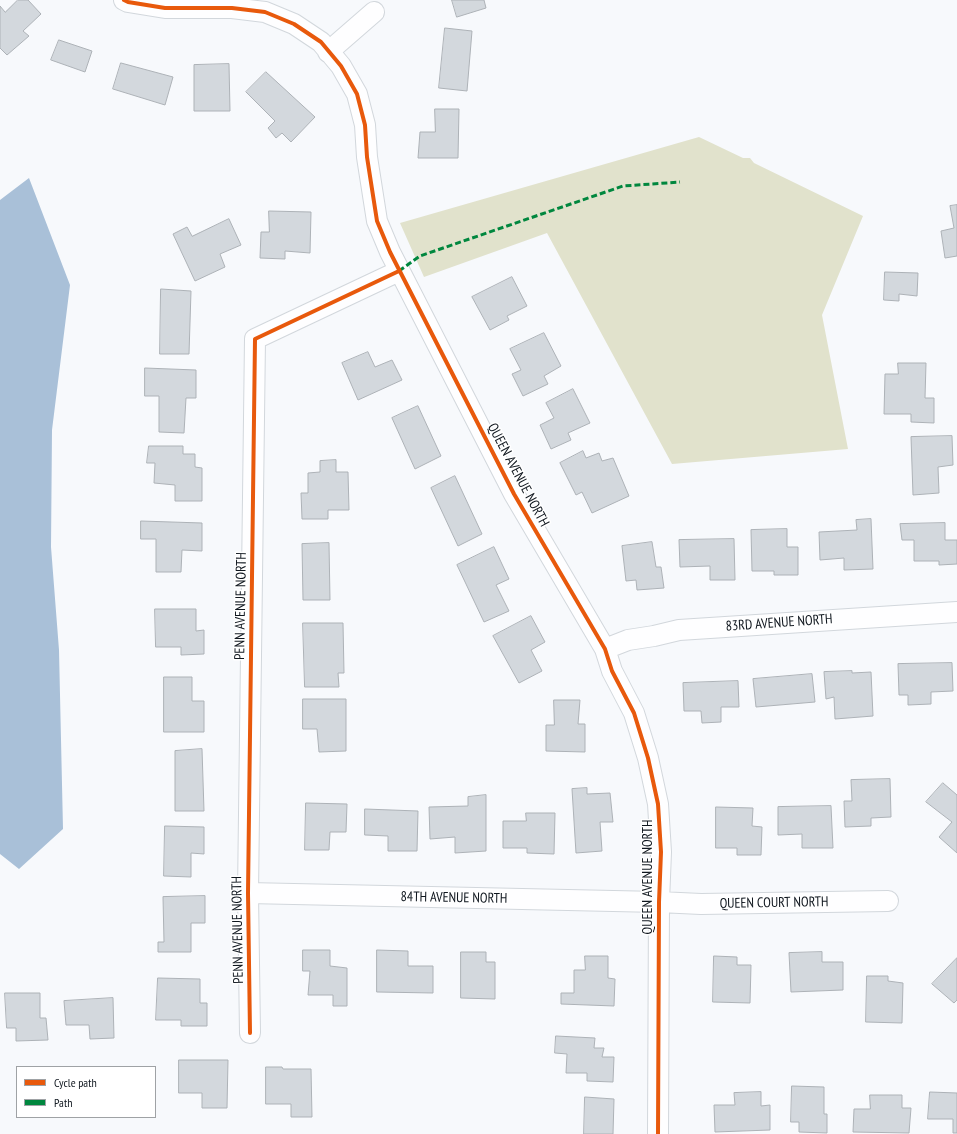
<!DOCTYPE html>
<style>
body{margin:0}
#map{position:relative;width:957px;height:1134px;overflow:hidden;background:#f7f9fc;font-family:"PT Sans Narrow",sans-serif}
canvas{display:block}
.legend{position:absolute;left:16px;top:1066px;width:140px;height:52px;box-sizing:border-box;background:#fff;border:1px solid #9fa2a5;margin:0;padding:5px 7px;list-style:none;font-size:12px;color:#0f161e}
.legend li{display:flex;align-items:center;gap:8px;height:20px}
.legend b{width:20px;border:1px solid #9fa2a5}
</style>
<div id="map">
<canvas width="957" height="1134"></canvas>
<ul class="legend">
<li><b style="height:5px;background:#e8590c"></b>Cycle path</li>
<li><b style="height:5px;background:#00873e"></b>Path</li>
</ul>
</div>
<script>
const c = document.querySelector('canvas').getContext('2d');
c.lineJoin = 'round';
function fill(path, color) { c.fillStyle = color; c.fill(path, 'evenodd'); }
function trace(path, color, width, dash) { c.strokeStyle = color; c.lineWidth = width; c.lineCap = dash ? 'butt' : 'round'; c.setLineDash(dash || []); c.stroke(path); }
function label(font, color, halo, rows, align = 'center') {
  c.font = font + ' "PT Sans Narrow",sans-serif'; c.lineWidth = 3; c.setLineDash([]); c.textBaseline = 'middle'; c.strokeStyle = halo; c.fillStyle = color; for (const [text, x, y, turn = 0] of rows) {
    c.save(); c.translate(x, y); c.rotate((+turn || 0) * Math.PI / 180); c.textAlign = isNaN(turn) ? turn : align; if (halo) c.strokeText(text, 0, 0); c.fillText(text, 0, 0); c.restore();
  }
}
fill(new Path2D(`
 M 699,137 L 743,158 L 750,158 L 754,163 L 863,216 L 822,315 L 848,449 L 672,464 L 547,233 L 424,277 L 400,223 Z`), '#e1e2cc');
fill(new Path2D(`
 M 29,178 L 70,285 L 52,430 L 51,547 L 59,650 L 63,829 L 19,869 L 0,854 L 0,200 Z`), '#a9c0d8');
const building = new Path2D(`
 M 18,0 L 28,0 L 41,14 L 23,31 L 29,36 L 7,55 L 0,48 L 0,6 L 5,12 Z
 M 452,0 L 484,0 L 486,8 L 457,17 Z
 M 445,28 L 472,31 L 467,91 L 439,88 Z
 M 59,40 L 92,51 L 85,72 L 51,60 Z
 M 121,63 L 173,77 L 165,105 L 113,89 Z
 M 229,64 L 230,111 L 194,111 L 194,65 Z
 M 266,72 L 315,117 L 291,142 L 282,133 L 276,138 L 268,128 L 275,121 L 246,92 Z
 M 435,109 L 459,109 L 458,158 L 418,158 L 420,132 L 435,132 Z
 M 957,205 L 957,256 L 945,258 L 941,231 L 954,228 L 950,206 Z
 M 269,211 L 311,212 L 310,253 L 285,251 L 285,259 L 260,258 L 261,232 L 269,232 Z
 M 229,219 L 241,245 L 220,254 L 225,267 L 195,281 L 173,234 L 187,227 L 192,236 Z
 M 885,272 L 918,273 L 917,296 L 899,294 L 899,301 L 884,300 Z
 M 512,277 L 527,306 L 507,316 L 509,320 L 490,330 L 472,297 Z
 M 161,289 L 191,291 L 189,354 L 160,354 Z
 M 544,333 L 561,366 L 544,376 L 548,384 L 523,396 L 512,374 L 521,370 L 510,349 Z
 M 368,352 L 375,367 L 392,360 L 402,380 L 358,400 L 342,363 Z
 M 898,363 L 926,363 L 925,398 L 934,398 L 934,423 L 911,422 L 911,414 L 884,414 L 885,374 L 898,374 Z
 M 145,368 L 196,370 L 196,398 L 186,398 L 184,433 L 159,432 L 159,396 L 145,396 Z
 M 573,389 L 590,423 L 568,433 L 571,440 L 551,449 L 540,425 L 554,418 L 546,403 Z
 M 418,406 L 441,456 L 415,469 L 392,418 Z
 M 952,436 L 953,465 L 938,467 L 939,493 L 913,495 L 911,437 Z
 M 149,446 L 183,446 L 183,454 L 195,454 L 195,467 L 202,468 L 202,501 L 175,501 L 175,485 L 154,483 L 155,463 L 147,463 Z
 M 583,451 L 586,458 L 599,453 L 602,461 L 613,458 L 629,496 L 592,513 L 582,492 L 576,495 L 560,463 Z
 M 336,460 L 336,472 L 348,472 L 349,510 L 328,510 L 328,519 L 302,519 L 301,493 L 308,493 L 308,473 L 320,472 L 320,461 Z
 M 455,476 L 482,534 L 458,546 L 431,488 Z
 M 871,519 L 873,569 L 844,570 L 844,558 L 820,560 L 819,532 L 857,530 L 856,520 Z
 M 141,521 L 202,523 L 202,551 L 182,550 L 181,572 L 156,572 L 156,539 L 141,539 Z
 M 945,523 L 945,540 L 957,540 L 957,564 L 939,565 L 939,561 L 914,561 L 914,540 L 902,540 L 900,524 Z
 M 787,529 L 787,547 L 798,547 L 798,575 L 774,575 L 774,571 L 752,571 L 751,530 Z
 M 734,539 L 735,580 L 710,580 L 710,566 L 680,567 L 679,540 Z
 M 652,542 L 656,567 L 661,567 L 664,588 L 637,590 L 636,580 L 626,581 L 622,546 Z
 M 329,543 L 330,600 L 303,600 L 302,544 Z
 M 494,547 L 509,579 L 496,585 L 509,611 L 484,622 L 457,565 Z
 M 155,609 L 196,609 L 196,631 L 204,630 L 204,654 L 181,655 L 181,647 L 156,647 Z
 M 531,616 L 545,642 L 531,650 L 542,671 L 519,683 L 493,636 Z
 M 303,623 L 343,623 L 344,673 L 338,673 L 339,687 L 305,687 Z
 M 952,663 L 953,691 L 931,692 L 931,704 L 908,705 L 908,695 L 899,695 L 898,664 Z
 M 852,671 L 852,673 L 871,672 L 873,716 L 835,719 L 834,697 L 826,699 L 824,672 Z
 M 812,674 L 815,702 L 756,707 L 753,679 Z
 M 164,677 L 192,677 L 192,701 L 204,701 L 204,732 L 164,732 Z
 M 738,681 L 739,707 L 721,707 L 721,722 L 702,723 L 701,711 L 684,711 L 683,683 Z
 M 303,699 L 346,699 L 346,751 L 319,752 L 317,729 L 303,729 Z
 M 554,700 L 580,700 L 578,724 L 585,724 L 585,752 L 546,751 L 546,725 L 554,725 Z
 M 202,749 L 204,811 L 175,811 L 175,751 Z
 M 890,779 L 891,817 L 871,818 L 871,826 L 845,827 L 844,801 L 852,801 L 851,780 Z
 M 943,783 L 957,795 L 957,853 L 939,837 L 952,822 L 926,802 Z
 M 587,788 L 587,794 L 610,793 L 613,822 L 600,822 L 602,851 L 576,853 L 572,789 Z
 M 486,795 L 486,851 L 455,853 L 455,837 L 430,839 L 429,807 L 468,806 L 468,797 Z
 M 306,803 L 347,804 L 346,832 L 330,832 L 329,850 L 305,850 Z
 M 831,806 L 833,848 L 802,848 L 802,834 L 778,835 L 778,807 Z
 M 716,807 L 753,808 L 752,826 L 762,827 L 761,855 L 737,855 L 737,848 L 716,848 Z
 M 365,809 L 418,811 L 417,851 L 388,851 L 388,836 L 365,835 Z
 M 526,813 L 555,813 L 554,854 L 527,853 L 527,848 L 503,848 L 503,821 L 526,821 Z
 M 165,826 L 204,827 L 204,854 L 191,853 L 191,877 L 164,876 Z
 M 205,896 L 205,923 L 191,923 L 191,952 L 158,952 L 158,942 L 164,942 L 163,897 Z
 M 303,950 L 330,950 L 330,966 L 347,968 L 347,1006 L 333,1006 L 333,995 L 308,995 L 310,971 L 303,971 Z
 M 377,950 L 408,951 L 408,966 L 433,966 L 433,993 L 377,992 Z
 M 461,952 L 486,952 L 486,962 L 495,962 L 495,999 L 461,998 Z
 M 822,952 L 822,962 L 843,962 L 843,990 L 791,992 L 789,953 Z
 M 585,956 L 608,956 L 608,978 L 615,979 L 614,1006 L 561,1004 L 561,993 L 574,993 L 574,970 L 585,970 Z
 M 714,956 L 737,957 L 737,965 L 751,965 L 750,1003 L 713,1002 Z
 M 957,958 L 957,1000 L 954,1003 L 932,984 Z
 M 867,976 L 888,976 L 888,981 L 903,983 L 902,1023 L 866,1022 Z
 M 158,978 L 200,979 L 200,1003 L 207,1003 L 207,1026 L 181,1026 L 181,1020 L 156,1020 Z
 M 5,993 L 40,993 L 40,1018 L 46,1018 L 48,1040 L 16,1041 L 16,1028 L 7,1028 Z
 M 113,998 L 114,1038 L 90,1039 L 89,1025 L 66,1025 L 64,1001 Z
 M 556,1036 L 595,1038 L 594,1048 L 604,1048 L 602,1057 L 614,1057 L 613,1082 L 587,1081 L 587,1073 L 566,1073 L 567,1054 L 555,1053 Z
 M 179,1060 L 228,1060 L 227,1108 L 202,1108 L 202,1093 L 179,1093 Z
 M 266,1067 L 282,1067 L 283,1069 L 311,1069 L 312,1117 L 291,1117 L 291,1104 L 266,1104 Z
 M 792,1086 L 824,1087 L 824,1114 L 827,1114 L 827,1133 L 799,1132 L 799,1122 L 791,1122 Z
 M 761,1092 L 761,1106 L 770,1105 L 770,1130 L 715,1132 L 714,1105 L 735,1105 L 734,1093 Z
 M 930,1092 L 957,1093 L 957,1133 L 953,1133 L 953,1119 L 928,1119 Z
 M 870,1095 L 902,1095 L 902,1108 L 911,1108 L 909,1133 L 853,1132 L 854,1109 L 870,1109 Z
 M 585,1097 L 614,1099 L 613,1134 L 584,1134 Z`);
fill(building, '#d3d8dd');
trace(building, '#adb2b7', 1);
const minor = new Path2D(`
 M 124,0 L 128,2 L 165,8 L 232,8 L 265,12 L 294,24 L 321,42 L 341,66 L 357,94 L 365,125 L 367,157 L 377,221 L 390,252 L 514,494 L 605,649 L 612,671 L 634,713 L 648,758 L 658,804 L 661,852 L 659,902 L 658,1134
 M 328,52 L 374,12
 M 605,649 L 628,640 L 654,636 L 679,630 L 957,612
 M 248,893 L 659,902 L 701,904 L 888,901
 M 250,1033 L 248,893 L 255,339 L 399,271`);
trace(minor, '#d2d7dc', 22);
trace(minor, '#fefeff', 20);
trace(new Path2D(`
 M 399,271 L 420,256 L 623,186 L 680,182`), '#00873e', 3, [6, 3]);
trace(new Path2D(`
 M 124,0 L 128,2 L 165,8 L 232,8 L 265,12 L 294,24 L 321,42 L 341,66 L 357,94 L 365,125 L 367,157 L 377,221 L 390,252 L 514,494 L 605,649 L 612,671 L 634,713 L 648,758 L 658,804 L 661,852 L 659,902 L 658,1134
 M 250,1033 L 248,893 L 255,339 L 399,271`), '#e8590c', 4);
label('14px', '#0f161e', '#fff', [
 ["QUEEN AVENUE NORTH",518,475,62],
 ["PENN AVENUE NORTH",241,606,-89],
 ["83RD AVENUE NORTH",779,623,-4],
 ["QUEEN AVENUE NORTH",648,877,-90],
 ["84TH AVENUE NORTH",454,898,1],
 ["QUEEN COURT NORTH",774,903,-1],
 ["PENN AVENUE NORTH",238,930,-91]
]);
</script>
